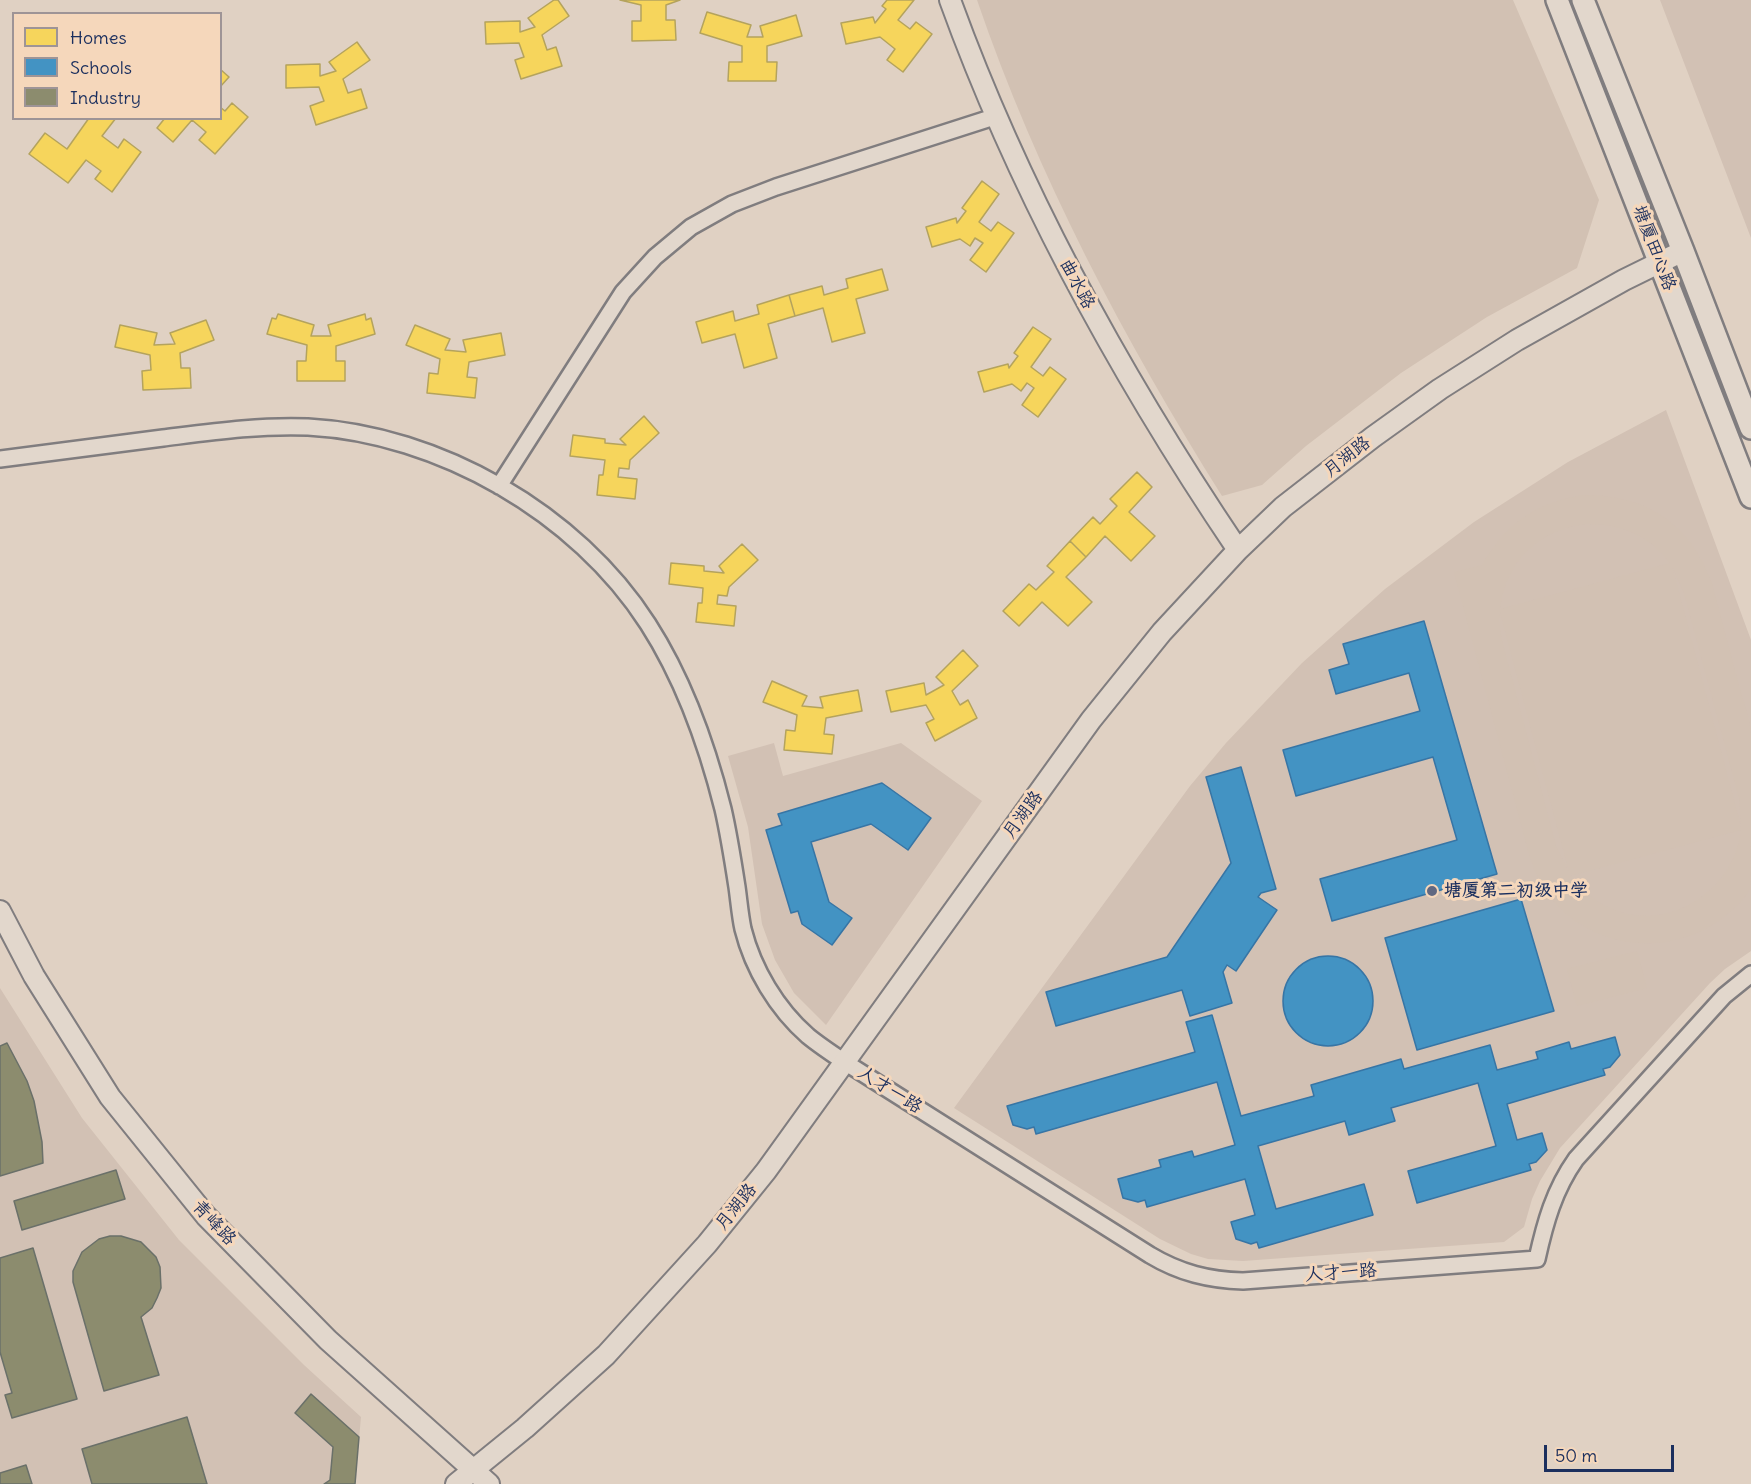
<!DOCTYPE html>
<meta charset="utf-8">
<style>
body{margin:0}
#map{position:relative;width:1751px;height:1484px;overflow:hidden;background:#e0d1c3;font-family:Delius,sans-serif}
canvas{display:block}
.legend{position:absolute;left:12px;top:12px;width:210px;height:108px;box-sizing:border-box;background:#f5d7bb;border:2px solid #9e9496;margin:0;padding:8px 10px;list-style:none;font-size:18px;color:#1b2f5e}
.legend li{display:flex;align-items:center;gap:12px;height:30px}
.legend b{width:30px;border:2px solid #9e9496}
.scale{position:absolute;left:1544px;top:1445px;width:130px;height:27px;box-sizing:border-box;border:3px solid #1b2f5e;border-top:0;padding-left:8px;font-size:18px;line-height:21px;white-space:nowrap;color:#1b2f5e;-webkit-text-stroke:4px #f5d7bb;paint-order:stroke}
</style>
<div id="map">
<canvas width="1751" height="1484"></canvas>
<ul class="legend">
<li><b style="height:16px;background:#f6d55c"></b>Homes</li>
<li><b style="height:16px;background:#4393c3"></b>Schools</li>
<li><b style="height:16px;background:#8c8c6e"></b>Industry</li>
</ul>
<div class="scale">50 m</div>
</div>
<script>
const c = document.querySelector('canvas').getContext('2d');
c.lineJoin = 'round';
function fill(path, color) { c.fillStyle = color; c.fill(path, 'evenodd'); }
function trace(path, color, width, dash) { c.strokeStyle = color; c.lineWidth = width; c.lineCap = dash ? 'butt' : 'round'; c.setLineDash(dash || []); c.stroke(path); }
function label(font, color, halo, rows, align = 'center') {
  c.font = font + ' Delius,"LXGW WenKai TC",sans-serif'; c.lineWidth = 6; c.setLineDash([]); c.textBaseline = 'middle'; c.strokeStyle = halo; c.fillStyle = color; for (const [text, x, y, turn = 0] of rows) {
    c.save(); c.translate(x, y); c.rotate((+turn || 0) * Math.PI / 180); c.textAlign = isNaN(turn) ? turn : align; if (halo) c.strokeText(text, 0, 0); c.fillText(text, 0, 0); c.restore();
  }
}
fill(new Path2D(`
 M 1660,0 L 1751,0 L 1751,238 Z
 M 1666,410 L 1751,640 L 1751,951 L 1725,969 L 1710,983 L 1560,1148 L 1540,1181 L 1532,1199 L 1524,1227 L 1504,1242 L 1243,1261 L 1208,1259 L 1191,1254 L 1160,1239 L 954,1108 L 1190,786 L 1226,743 L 1302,663 L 1385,589 L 1474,522 L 1568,462 Z
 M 774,743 L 783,776 L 901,743 L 982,801 L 826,1025 L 794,993 L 775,960 L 762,924 L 748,827 L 728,756 Z
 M 0,988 L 82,1118 L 179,1240 L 304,1365 L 361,1417 L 355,1484 L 0,1484 Z`), '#d2c1b4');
fill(new Path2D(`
 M 977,0 L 1513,0 L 1599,200 L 1577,268 L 1487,317 L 1401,373 L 1306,446 L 1262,485 L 1222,496 C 1124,340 1037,175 977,0 Z
 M 1583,495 C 1647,495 1690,523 1712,584 C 1721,618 1730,652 1739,686 C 1743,701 1750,718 1751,734 C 1751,767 1751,801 1751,834 C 1751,846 1751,878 1750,888 C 1745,901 1723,919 1711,926 C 1656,958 1583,945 1546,891 C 1538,880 1533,867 1529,854 L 1454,572 L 1482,565 C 1507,523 1535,503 1583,495 ZM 1585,524 C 1620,523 1649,535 1670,563 L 1500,609 C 1506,560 1538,531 1585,524 ZM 1672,566 L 1684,593 L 1739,798 L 1741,827 ZM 1500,612 L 1569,872 L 1569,873 L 1556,846 L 1502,641 L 1499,625 ZM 1741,830 C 1734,893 1664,936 1606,906 C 1591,898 1581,888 1570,876 Z
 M 1637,951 L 1647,988 L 1577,1006 L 1567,969 Z`), '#d2c1b3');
const homes = new Path2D(`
 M 554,0 L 558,0 L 569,16 L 542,35 L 547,50 L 556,47 L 562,66 L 521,79 L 515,60 L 524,57 L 519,43 L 486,44 L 485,22 L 520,21 L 520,32 L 535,27 L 528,18 Z
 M 620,0 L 680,0 L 666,5 L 666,20 L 675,20 L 676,40 L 632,41 L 632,21 L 641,21 L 641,5 Z
 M 887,0 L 914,0 L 898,20 L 910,29 L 916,22 L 932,34 L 903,72 L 887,60 L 895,49 L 880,37 L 846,44 L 841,23 L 873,17 L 875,23 L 886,9 L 882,6 Z
 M 707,12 L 751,25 L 747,37 L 763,37 L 760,26 L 796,15 L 802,36 L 767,46 L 767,62 L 777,62 L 776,81 L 728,81 L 729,62 L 742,62 L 742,46 L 700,33 Z
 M 357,42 L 370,60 L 343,79 L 348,93 L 361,89 L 367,108 L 316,125 L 310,106 L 324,101 L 319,87 L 286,88 L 286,65 L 320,64 L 320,76 L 336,71 L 329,62 Z
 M 220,69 L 229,77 L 220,87 Z
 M 232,103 L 248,117 L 215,154 L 199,140 L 206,132 L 192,120 L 173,142 L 157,128 L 165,118 L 220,118 L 220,107 L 225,111 Z
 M 89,118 L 116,118 L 102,136 L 118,148 L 124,139 L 141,152 L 112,192 L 95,179 L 101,171 L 86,160 L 68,183 L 29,154 L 45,133 L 67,149 Z
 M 982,181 L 999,194 L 979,222 L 991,231 L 998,222 L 1014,233 L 986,272 L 970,260 L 983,243 L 975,238 L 970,246 L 960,239 L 932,247 L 926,227 L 956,218 L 957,223 L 966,211 L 962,208 Z
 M 882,269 L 888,290 L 856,299 L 865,333 L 832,342 L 823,308 L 795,316 L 789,295 L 822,286 L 824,295 L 848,288 L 846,279 Z
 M 789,295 L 795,316 L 768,324 L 777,358 L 744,368 L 735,334 L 702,343 L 696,322 L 733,311 L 735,321 L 759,314 L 757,305 Z
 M 278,314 L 314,325 L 311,336 L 331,336 L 328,325 L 365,314 L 366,320 L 371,318 L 375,334 L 336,346 L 336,361 L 345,361 L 345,381 L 297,381 L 297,361 L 306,361 L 307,345 L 267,334 L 272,318 L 276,319 Z
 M 206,320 L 214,340 L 180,353 L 181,368 L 190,368 L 191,388 L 143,390 L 142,371 L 151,370 L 150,355 L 115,347 L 120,325 L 157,333 L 154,345 L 175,344 L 170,333 Z
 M 415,325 L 450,339 L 445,350 L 466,352 L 463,340 L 501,333 L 505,355 L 469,362 L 467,377 L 477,378 L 475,398 L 427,393 L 429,373 L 438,374 L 440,359 L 406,345 Z
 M 1033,327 L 1051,339 L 1031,367 L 1043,376 L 1050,367 L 1066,379 L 1038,417 L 1022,405 L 1034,388 L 1027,383 L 1021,391 L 1012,384 L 984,392 L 978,372 L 1008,364 L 1009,368 L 1018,356 L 1014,353 Z
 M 644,416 L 659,433 L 630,460 L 629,469 L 619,468 L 618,477 L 637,479 L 635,499 L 597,495 L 599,475 L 603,475 L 605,460 L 570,456 L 573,435 L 605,439 L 605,443 L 626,445 L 620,439 Z
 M 1137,472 L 1152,487 L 1129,512 L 1155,536 L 1131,561 L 1105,536 L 1086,557 L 1070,541 L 1093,517 L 1100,524 L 1117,506 L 1110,499 Z
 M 1070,541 L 1086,557 L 1066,577 L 1092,602 L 1068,626 L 1042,602 L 1019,626 L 1003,611 L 1029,584 L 1036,590 L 1054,572 L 1047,566 Z
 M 742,544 L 758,560 L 729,587 L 727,596 L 718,595 L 717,604 L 736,606 L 734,626 L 696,622 L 698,603 L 702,603 L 703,588 L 669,584 L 671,563 L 704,566 L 704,571 L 724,573 L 719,566 Z
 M 963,650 L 978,666 L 952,691 L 960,705 L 968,700 L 977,718 L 935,741 L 926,723 L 934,719 L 926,705 L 891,712 L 886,691 L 924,683 L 926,695 L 944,685 L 936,677 Z
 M 772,681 L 807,696 L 802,706 L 823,708 L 820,697 L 858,690 L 862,711 L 826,718 L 824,734 L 834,735 L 832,754 L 784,750 L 786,730 L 795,731 L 797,715 L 763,702 Z`);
fill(homes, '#f6d55c');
trace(homes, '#b4a35d', 1.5);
const schools = new Path2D(`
 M 1424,621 L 1497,874 L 1332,921 L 1320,879 L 1457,840 L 1433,757 L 1296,796 L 1283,750 L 1420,711 L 1409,673 L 1336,694 L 1329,670 L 1349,664 L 1343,644 Z
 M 1241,767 L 1276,889 L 1261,893 L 1258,897 L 1277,910 L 1236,971 L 1227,965 L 1223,972 L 1232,1003 L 1190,1016 L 1182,990 L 1056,1026 L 1046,992 L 1167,957 L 1231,863 L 1206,777 Z
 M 882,783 L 931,818 L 908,850 L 871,824 L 811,842 L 829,902 L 852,918 L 832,945 L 802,924 L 798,911 L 791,913 L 766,830 L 782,825 L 778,814 Z
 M 1521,899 L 1554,1011 L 1417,1050 L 1385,938 Z
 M1283 1001a45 45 0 1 1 90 0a45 45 0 1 1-90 0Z
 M 1212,1015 L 1241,1116 L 1314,1096 L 1311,1085 L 1401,1059 L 1404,1069 L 1490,1045 L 1497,1070 L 1538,1059 L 1536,1052 L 1569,1042 L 1571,1049 L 1615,1037 L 1620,1055 L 1610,1067 L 1603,1069 L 1605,1075 L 1507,1104 L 1517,1140 L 1542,1133 L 1547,1150 L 1536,1162 L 1529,1164 L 1531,1170 L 1417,1203 L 1408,1171 L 1496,1146 L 1478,1083 L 1391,1108 L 1395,1121 L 1349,1135 L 1345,1121 L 1258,1146 L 1276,1209 L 1364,1184 L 1373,1215 L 1259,1248 L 1257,1242 L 1251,1244 L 1236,1239 L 1231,1222 L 1255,1215 L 1245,1179 L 1147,1207 L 1145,1200 L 1138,1202 L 1123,1198 L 1118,1179 L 1161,1167 L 1159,1160 L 1192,1151 L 1194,1157 L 1235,1145 L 1217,1082 L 1036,1134 L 1034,1127 L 1027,1129 L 1013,1125 L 1007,1106 L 1195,1052 L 1186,1022 Z`);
fill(schools, '#4393c3');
trace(schools, '#3775a5', 1.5);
const industry = new Path2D(`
 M 7,1043 L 27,1081 L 34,1101 L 42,1142 L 43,1163 L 0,1176 L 0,1046 Z
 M 116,1170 L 125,1199 L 22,1230 L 14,1201 Z
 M 110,1236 L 121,1236 L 141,1242 L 156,1257 L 160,1267 L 161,1288 L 157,1298 L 152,1308 L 141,1317 L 159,1375 L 104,1391 L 73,1282 L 73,1271 L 82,1252 L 99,1239 Z
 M 33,1248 L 77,1399 L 12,1418 L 5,1395 L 12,1393 L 0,1352 L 0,1258 Z
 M 311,1394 L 359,1437 L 355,1484 L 324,1484 L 330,1480 L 333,1447 L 295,1413 Z
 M 187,1417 L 207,1484 L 92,1484 L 82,1449 Z
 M 26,1465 L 32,1484 L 0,1484 L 0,1473 Z`);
fill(industry, '#8c8c6e');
trace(industry, '#6a7069', 1.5);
const minor = new Path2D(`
 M 0,459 C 54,452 108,445 163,438 C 211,432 259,425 308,427 C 439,434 577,513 648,624 C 684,680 707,745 723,809 C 729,835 733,861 737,887 C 739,901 740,915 743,929 C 753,969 777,1009 808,1036 C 819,1045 831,1053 843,1061 L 1150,1255 C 1180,1273 1209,1280 1243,1281 L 1537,1259 C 1545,1223 1554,1190 1576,1159 L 1724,996 L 1751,974
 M 499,486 L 623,292 L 655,257 L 691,227 L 732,204 L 776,187 L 997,116`);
const tertiary = new Path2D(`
 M 950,0 C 1021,196 1122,378 1238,550
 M 0,911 L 34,976 L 110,1097 L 206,1216 L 328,1340 L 489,1484
 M 456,1484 L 525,1428 L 606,1355 L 707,1244 L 766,1171 L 1091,720 L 1162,632 L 1238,550 L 1283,507 L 1373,437 L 1440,389 L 1517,340 L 1624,280 L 1683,251`);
const secondary = new Path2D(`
 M 1557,0 L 1751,497
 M 1583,0 L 1683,251 L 1751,428`);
trace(minor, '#807d7f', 20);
trace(tertiary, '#807d7f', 24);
trace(secondary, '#807d7f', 26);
trace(minor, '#e2d7cc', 15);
trace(tertiary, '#e2d7cc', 20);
trace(secondary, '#e2d7cc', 21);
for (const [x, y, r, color] of [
 [1432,891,6,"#606881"]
]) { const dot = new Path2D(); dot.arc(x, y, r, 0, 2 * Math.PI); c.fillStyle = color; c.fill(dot); trace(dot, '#f5d7bb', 2); }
label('18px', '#1b2f5e', '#f5d7bb', [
 ["塘厦田心路",1654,248,69],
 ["曲水路",1077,284,62],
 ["月湖路",1347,457,-38],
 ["月湖路",1023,815,-54],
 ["人才一路",890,1090,32],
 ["月湖路",736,1207,-51],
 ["青峰路",214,1223,47],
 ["人才一路",1341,1273,-4]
]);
label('bold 18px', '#1b2f5e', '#f5d7bb', [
 ["塘厦第二初级中学",1444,891]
], 'left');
</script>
